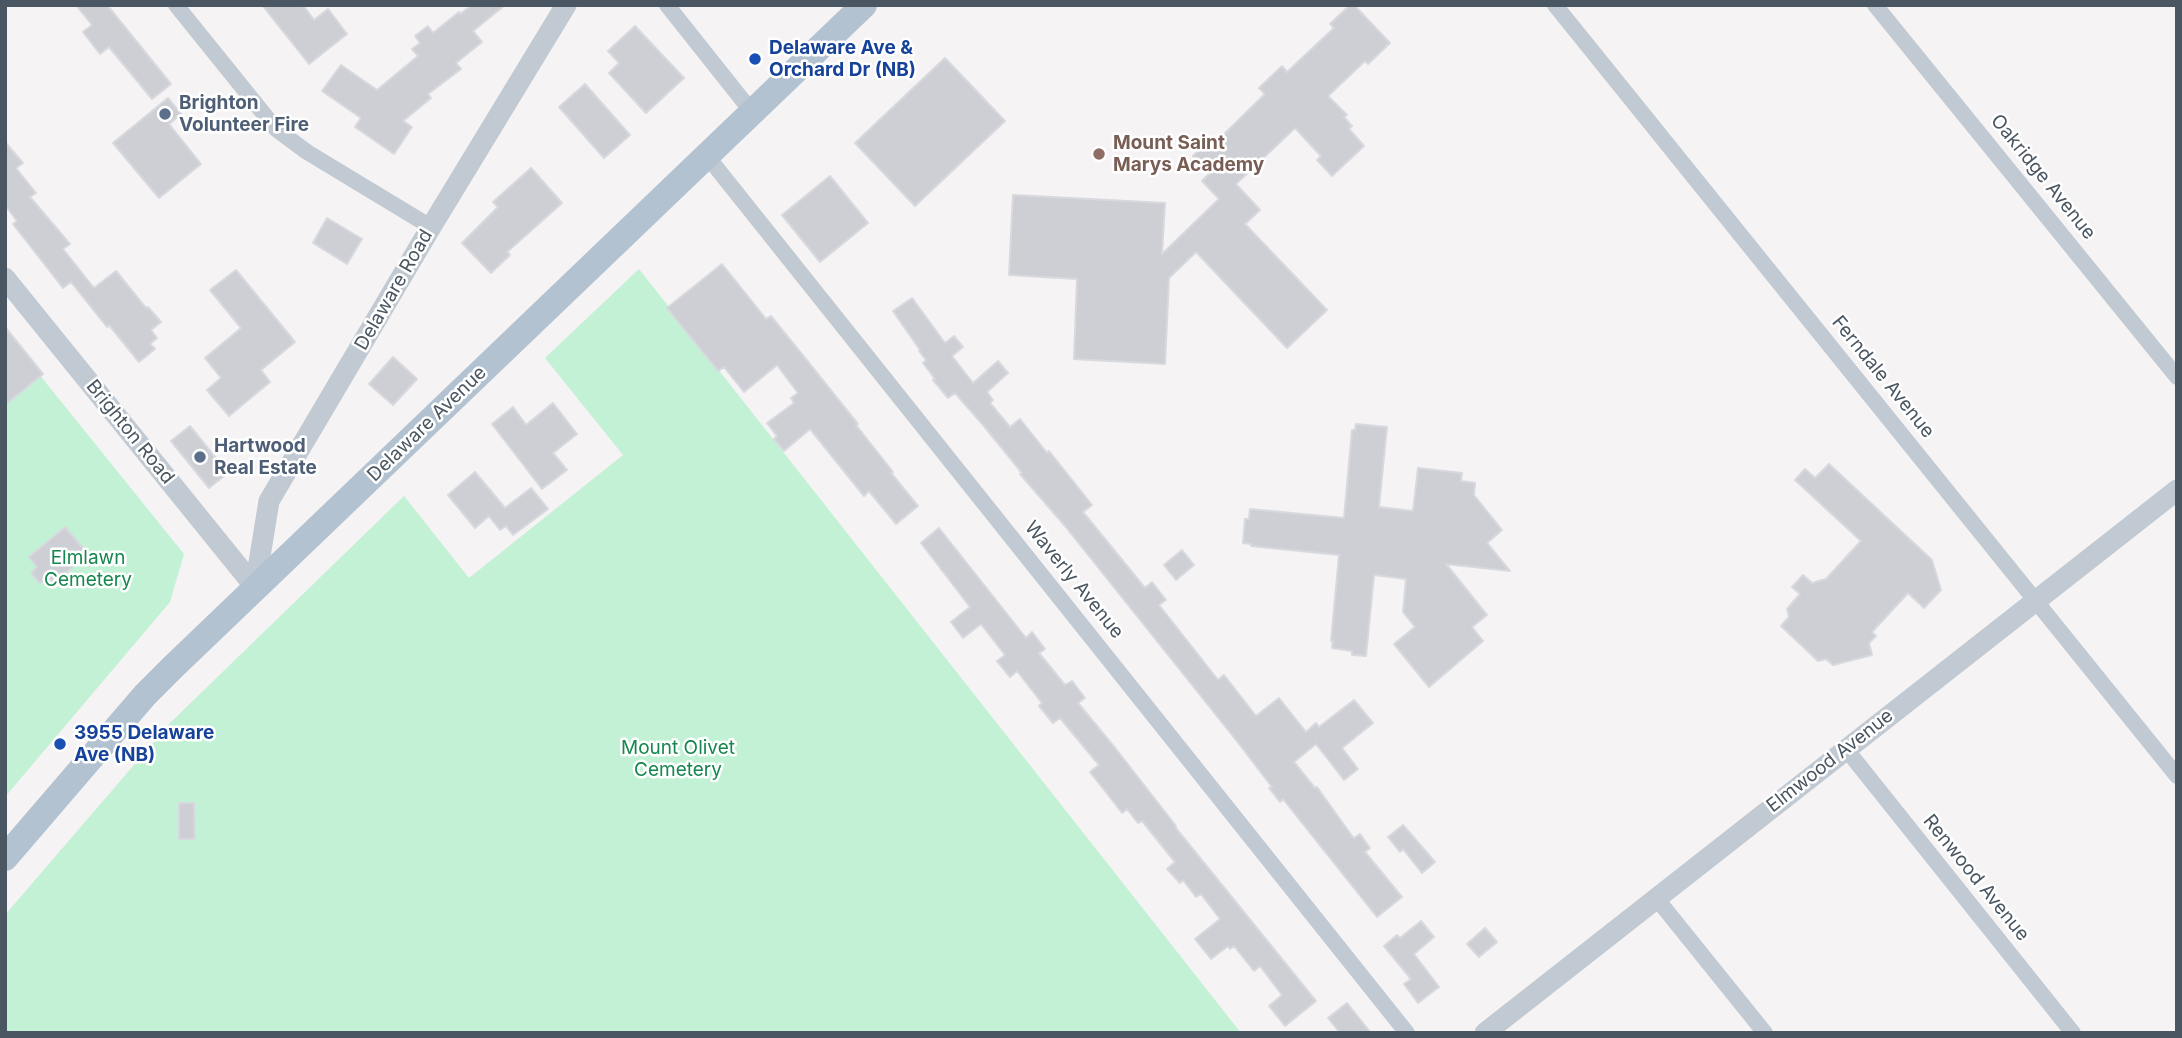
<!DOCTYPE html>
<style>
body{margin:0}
#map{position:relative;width:2182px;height:1038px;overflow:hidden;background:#f5f3f3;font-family:Inter,sans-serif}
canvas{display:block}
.frame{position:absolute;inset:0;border:7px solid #4a5661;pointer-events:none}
</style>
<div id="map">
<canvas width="2182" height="1038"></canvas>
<div class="frame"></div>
</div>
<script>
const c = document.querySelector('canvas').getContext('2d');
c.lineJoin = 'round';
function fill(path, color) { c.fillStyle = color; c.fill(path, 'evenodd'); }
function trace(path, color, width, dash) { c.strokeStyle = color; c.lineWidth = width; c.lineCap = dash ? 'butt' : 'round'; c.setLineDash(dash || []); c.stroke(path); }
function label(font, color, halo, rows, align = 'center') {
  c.font = font + ' Inter,sans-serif'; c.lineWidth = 5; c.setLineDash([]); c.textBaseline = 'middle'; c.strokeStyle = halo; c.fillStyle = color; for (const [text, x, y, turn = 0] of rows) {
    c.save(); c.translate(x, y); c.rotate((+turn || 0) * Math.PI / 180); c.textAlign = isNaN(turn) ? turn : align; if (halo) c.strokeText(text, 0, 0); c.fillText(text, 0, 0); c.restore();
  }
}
fill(new Path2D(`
 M 639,269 L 1241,1033 L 5,1033 L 5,915 L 170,723 L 404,496 L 469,578 L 623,455 L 545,358 Z
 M 5,332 L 184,554 L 170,602 L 5,797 Z`), '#c3f1d5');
const building = new Path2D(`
 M 76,5 L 107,5 L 171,84 L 152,99 L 109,47 L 100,54 L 83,32 L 92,25 Z
 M 262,5 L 303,5 L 314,20 L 328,9 L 347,34 L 309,64 Z
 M 472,5 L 505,5 L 473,31 L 482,42 L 456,63 L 461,69 L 428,94 L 431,98 L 403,121 L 412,127 L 394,154 L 355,127 L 361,118 L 322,91 L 341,65 L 377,90 L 418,56 L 412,49 L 420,43 L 415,36 L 428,26 L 433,33 L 459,12 L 460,14 Z
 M 1350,5 L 1354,5 L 1390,43 L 1368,64 L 1365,61 L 1328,96 L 1347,115 L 1344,117 L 1352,126 L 1349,129 L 1364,146 L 1332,176 L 1317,160 L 1321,156 L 1295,128 L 1236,184 L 1260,210 L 1245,224 L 1327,310 L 1287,348 L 1196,252 L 1169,278 L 1165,364 L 1074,359 L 1077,279 L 1009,275 L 1013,195 L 1165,203 L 1162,254 L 1219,199 L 1202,181 L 1210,173 L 1193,156 L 1213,137 L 1217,141 L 1265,94 L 1259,88 L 1282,66 L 1287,72 L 1334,28 L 1330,24 Z
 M 635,26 L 684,78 L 646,113 L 609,73 L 619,63 L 608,51 Z
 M 945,58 L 1005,121 L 915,206 L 855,143 Z
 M 585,84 L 630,135 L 604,158 L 559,107 Z
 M 168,98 L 181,114 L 169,124 L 201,164 L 159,198 L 113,143 Z
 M 5,142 L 23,163 L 16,168 L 36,193 L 30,197 L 70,244 L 63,249 L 94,288 L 116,271 L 146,308 L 148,307 L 161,322 L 151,330 L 157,338 L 150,344 L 155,349 L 139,362 L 109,325 L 107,327 L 71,282 L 63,288 L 13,224 L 17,221 L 5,205 Z
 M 531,168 L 562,203 L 507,252 L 510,255 L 491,273 L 462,243 L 498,207 L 493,202 Z
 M 830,176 L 868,223 L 820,262 L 782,215 Z
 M 327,218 L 362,239 L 347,264 L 313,243 Z
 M 722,264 L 766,319 L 771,316 L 805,358 L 858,424 L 856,425 L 893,472 L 891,473 L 918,506 L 896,524 L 869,491 L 864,496 L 810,429 L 784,451 L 774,439 L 777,436 L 767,423 L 794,403 L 791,398 L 798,393 L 777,365 L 744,392 L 724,367 L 718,371 L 667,308 Z
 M 236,270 L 295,342 L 261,370 L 270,382 L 229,416 L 207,390 L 221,378 L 205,358 L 241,328 L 210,290 Z
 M 912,298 L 945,343 L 954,336 L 963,347 L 952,356 L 973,383 L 998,361 L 1008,373 L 987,392 L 993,400 L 990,403 L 1010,427 L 1020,419 L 1047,453 L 1049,451 L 1092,505 L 1083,512 L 1145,588 L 1152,582 L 1166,600 L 1159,605 L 1218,680 L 1224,675 L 1256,716 L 1279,698 L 1306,732 L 1316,723 L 1319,727 L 1354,700 L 1373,723 L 1342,748 L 1358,769 L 1344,780 L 1316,744 L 1294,762 L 1315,788 L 1317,787 L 1352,836 L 1354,838 L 1360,834 L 1370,848 L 1365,852 L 1402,897 L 1377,917 L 1283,799 L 1280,802 L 1269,788 L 1272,787 L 1236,740 L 1065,526 L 1020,474 L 1022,473 L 983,425 L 955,393 L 948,398 L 933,380 L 935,379 L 923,363 L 926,360 L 919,351 L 920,350 L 893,311 Z
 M 5,327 L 43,374 L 5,405 Z
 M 393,357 L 417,379 L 393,405 L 369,384 Z
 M 553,403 L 577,434 L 553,453 L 567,470 L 542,489 L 492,424 L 513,407 L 526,425 Z
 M 1356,424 L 1387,427 L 1379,507 L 1413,511 L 1418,468 L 1462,473 L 1461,481 L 1475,483 L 1474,495 L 1502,530 L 1487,543 L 1510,571 L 1446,564 L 1487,615 L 1472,627 L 1483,641 L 1429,687 L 1394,644 L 1415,627 L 1403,612 L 1406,579 L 1374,575 L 1366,656 L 1352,655 L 1352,651 L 1332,648 L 1333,641 L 1331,641 L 1339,555 L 1251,546 L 1251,544 L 1243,543 L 1245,519 L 1249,519 L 1250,509 L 1344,518 L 1352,430 L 1355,430 Z
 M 190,426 L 228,473 L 209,488 L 171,441 Z
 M 1829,464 L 1932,560 L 1941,590 L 1924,608 L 1908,593 L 1872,632 L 1876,636 L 1869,643 L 1872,655 L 1833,665 L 1826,659 L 1818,661 L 1781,626 L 1789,617 L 1787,609 L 1800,594 L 1792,587 L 1803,575 L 1812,583 L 1826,579 L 1861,541 L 1795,480 L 1805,469 L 1815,478 Z
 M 475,472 L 505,508 L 531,488 L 548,509 L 513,535 L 506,526 L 500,530 L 489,516 L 475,528 L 448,495 Z
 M 65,527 L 88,554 L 54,583 L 48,577 L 40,583 L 31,573 L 37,567 L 29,557 Z
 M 939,528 L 1026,638 L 1032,632 L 1045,649 L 1039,653 L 1065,685 L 1072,681 L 1085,698 L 1078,703 L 1116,749 L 1176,826 L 1175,827 L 1316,1001 L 1285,1026 L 1269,1006 L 1282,995 L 1260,966 L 1254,971 L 1234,946 L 1230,949 L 1228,946 L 1211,959 L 1195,939 L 1220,919 L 1201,894 L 1196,897 L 1183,880 L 1180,883 L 1167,869 L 1175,862 L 1142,821 L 1138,823 L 1127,809 L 1122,813 L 1109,796 L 1090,772 L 1099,765 L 1060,718 L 1053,723 L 1039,706 L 1042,703 L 1017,671 L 1010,677 L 997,661 L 1005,655 L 981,624 L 963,638 L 951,622 L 970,607 L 921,543 Z
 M 1182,550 L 1194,565 L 1176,580 L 1164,565 Z
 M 179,803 L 194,803 L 195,839 L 179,839 Z
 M 1403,825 L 1435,862 L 1422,873 L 1403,849 L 1400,852 L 1388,837 Z
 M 1421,921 L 1434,937 L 1414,954 L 1439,987 L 1418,1003 L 1404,984 L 1411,979 L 1384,946 L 1397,935 L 1400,938 Z
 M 1485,928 L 1497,942 L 1479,957 L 1467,944 Z
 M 1347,1003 L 1371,1033 L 1340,1033 L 1328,1018 Z`);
fill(building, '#cdcfd5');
trace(building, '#d7d9de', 2);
trace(new Path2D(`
 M 176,5 L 276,129 L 307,152 L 431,227
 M 667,5 L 752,112
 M 1555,5 L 2177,776
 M 1875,5 L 2177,377
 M 707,156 L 1407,1033
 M 1846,749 L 2073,1033
 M 1657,899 L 1765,1033`), '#c1cad2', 16);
trace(new Path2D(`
 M 5,278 L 255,587
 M 255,587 L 269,501 L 431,227 L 566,5
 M 1485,1033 L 2177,490`), '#c1cad2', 21);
trace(new Path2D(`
 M 5,858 L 145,695 L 173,667 L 864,5`), '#b3c2d1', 26);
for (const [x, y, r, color] of [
 [755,59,7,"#1a4fb4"],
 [165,114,7,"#5c6f8a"],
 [1099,154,7,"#8d6e63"],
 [200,457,7,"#5c6f8a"],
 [60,744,7,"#1a4fb4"]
]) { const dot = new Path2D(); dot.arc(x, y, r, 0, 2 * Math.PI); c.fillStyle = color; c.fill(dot); trace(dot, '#fff', 2.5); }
label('bold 19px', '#164399', '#fff', [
 ["Delaware Ave &",769,48],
 ["Orchard Dr (NB)",769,70],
 ["3955 Delaware",74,733],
 ["Ave (NB)",74,755]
], 'left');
label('bold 19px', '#4e5e75', '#fff', [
 ["Brighton",179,103],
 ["Volunteer Fire",179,125],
 ["Hartwood",214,446],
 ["Real Estate",214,468]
], 'left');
label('bold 19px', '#785e54', '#fff', [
 ["Mount Saint",1113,143],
 ["Marys Academy",1113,165]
], 'left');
label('19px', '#4a5661', '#fff', [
 ["Oakridge Avenue",2043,177,51],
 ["Delaware Road",394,290,-60],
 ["Ferndale Avenue",1883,377,51],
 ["Delaware Avenue",427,424,-44],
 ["Brighton Road",130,432,51],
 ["Waverly Avenue",1074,580,51],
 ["Elmwood Avenue",1830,761,-38],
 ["Renwood Avenue",1976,878,51]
]);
label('19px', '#17864f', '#fff', [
 ["Elmlawn",88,558],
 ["Cemetery",88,580],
 ["Mount Olivet",678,748],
 ["Cemetery",678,770]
]);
</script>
